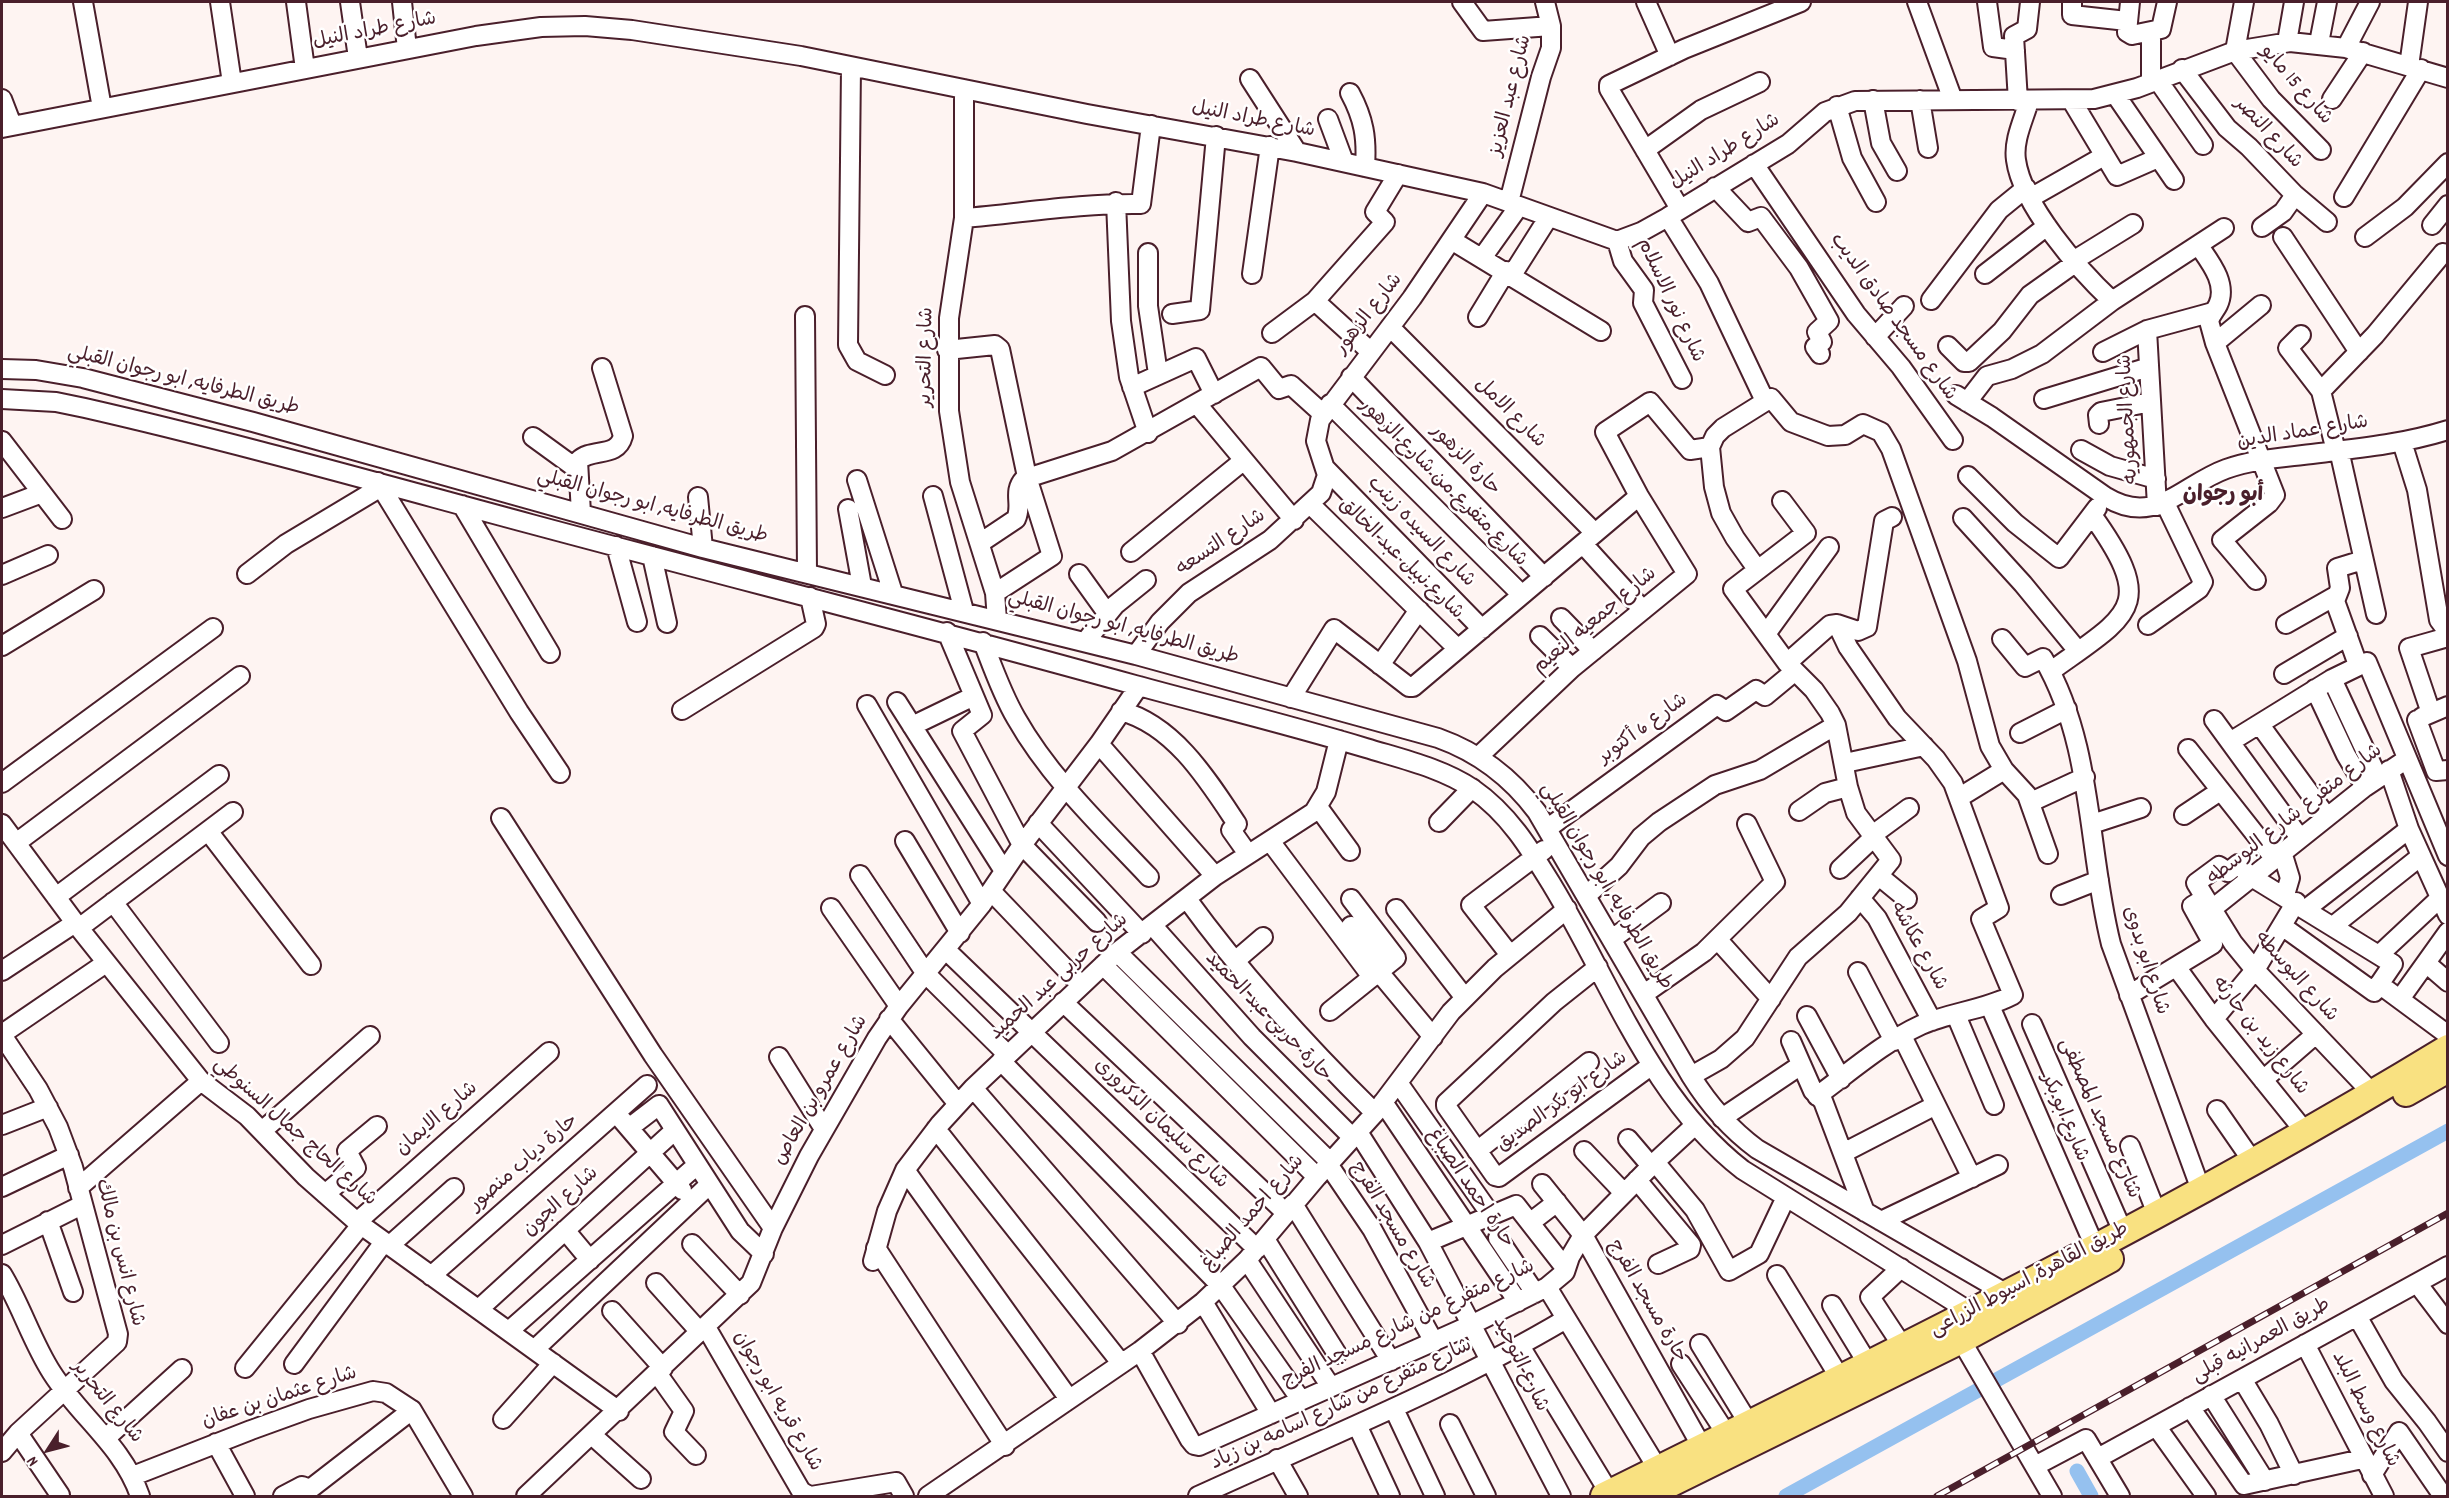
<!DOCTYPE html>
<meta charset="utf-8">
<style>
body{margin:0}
#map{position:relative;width:2449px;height:1498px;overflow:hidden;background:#fef4f2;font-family:Dekko,sans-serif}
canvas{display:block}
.frame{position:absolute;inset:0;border:3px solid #4a1f2b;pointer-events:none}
.north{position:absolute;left:18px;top:1420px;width:60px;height:60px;-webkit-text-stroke:4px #fff;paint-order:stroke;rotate:234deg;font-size:16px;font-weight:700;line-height:24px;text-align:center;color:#4a1f2b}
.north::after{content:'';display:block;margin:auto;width:21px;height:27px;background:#4a1f2b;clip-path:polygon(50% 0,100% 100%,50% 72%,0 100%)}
</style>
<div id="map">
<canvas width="2449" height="1498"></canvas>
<div class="frame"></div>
<div class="north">N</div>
</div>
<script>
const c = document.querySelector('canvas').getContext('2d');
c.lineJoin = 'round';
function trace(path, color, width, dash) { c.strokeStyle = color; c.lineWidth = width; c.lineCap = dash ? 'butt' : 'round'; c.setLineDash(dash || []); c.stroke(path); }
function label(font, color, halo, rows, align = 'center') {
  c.font = font + ' Dekko,"Playpen Sans Arabic",sans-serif'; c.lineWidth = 5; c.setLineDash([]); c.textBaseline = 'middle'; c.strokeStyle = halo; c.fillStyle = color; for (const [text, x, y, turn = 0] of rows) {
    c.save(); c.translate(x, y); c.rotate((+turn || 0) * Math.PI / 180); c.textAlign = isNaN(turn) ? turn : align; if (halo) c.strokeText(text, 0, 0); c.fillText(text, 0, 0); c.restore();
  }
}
trace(new Path2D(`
 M 2077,1471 L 2091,1496
 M 1786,1496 L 2448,1131`), '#95c1ef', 15);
const minor = new Path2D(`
 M 83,2 L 102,108
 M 220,2 L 232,83
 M 296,2 L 305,69
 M 350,2 L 358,58
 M 402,2 L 407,49
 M 1462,2 L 1483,31 L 1551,26
 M 1646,2 L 1670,56
 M 1917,2 L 1953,100
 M 1987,2 L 1993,47 L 2015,50
 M 2072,2 L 2072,15 L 2127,21
 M 2130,2 L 2127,32 L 2132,35 L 2161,29 L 2167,2
 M 2244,2 L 2235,51 L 2271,99 L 2321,150
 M 2151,32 L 2151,82
 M 2287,42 L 2294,2
 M 2319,43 L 2327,2
 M 2346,48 L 2370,2
 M 2409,66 L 2418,2
 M 851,67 L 848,345 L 857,361 L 885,375
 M 2182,69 L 2227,128 L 2249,147 L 2295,195 L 2327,222
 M 1250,79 L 1297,152
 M 2157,79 L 2203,145
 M 964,89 L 964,218 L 949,318 L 949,411 L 960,482 L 995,593 L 997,620
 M 1350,93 C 1364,119 1367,138 1365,167
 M 2115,94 L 2174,180
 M 2,99 L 12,125
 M 2332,99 L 2363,52
 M 1873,100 L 1881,143 L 1897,171
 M 1920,100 L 1928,148
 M 2018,101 L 2014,36 L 2027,29 L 2030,2
 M 2029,101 C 2024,119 2013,140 2016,160 C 2022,205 2079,270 2112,301
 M 2072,101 L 2117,176 L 2158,158
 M 1837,106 L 1852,158 L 1876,202
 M 1328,119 L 1344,162
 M 2,128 L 476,36 L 541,27 L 585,26 L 632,30 L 801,56 L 1087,114 L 1297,152 L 1483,193 L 1617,241 L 1641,232 L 1668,217 L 1788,144 L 1825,112 L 1855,101 L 2094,99 L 2137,88 L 2235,51 L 2290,42 L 2346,48 L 2448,78
 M 1645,150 L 1701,110 L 1760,82
 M 1754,164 L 1856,314 L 1901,367 L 1953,440
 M 1715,187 L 1748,222 L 1761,217 L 1799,268 L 1829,321 L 1817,332 L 1822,342 L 1815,347 L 1820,354
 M 2032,197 L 2104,156
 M 2344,197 L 2421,69
 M 1116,202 L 1121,321 L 1129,377 L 1148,433
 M 1509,202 L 1541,77 L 1551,48 L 1551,26 L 1545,2
 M 1680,209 L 1609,89 L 1609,85 L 1684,49 L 1801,2
 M 1668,217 L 1709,283 L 1765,401
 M 964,218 C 1023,213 1081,203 1141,204 L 1151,125
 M 2432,225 L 2448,205
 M 2262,227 L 2283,212 L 2295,195
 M 2283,237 L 2359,352
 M 2365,237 L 2405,207 L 2448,163
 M 1453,241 L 1601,331
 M 1617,241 L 1623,261 L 1644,290 L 1643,303 L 1682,379
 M 2199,246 C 2210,262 2228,284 2218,305 C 2215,311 2211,314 2209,321 L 2215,343 L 2275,495 L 2269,503 L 2222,540 L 2256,580
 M 1148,253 L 1148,306 L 1158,374
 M 1482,258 L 1519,206
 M 2073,261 L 2133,224
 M 1252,274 L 1270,146
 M 1985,274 L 2047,226
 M 1512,275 L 1548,218
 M 1931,300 L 1999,210 L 2026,188
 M 1315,301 L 1371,352
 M 1172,314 L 1200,310 L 1216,136
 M 805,316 L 807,572
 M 1478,317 L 1506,271
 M 1390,327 L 1595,533
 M 2147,330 L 2157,506
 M 1272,333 L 1315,301 L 1385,222 L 1375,212 L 1398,174
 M 2301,335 L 2288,348 L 2321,391 L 2336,451
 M 1875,337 L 1904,306
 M 2215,343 L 2261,305
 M 1948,346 L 1964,362 L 1969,362 L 2002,331 L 2030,295 L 2075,263
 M 947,350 L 995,345 L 1000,349 L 1027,477 L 1052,556 L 995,593
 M 2103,352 L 2147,330 L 2213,312
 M 2,369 L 36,370 L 83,378 L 253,422 L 703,548 L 1136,655 L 1438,738 C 1480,753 1511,777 1537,812 L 1691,1076 C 1709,1105 1730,1129 1757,1149 L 2007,1294
 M 1351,377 L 1544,577
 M 1132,387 L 1196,358 L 1214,394
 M 2321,391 L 2375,335 L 2443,253
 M 1956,395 L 1992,417 L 2106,497 C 2155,527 2182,485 2226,469 C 2251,460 2277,458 2303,455 C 2352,449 2400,445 2448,430
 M 2,399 L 56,402 L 85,408 C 234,442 382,484 531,524 C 732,578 934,629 1135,685 C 1212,706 1290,725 1366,748 C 1402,759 1442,768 1473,789 C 1509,814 1530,849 1552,885 C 1611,982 1651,1099 1743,1170 L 1972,1313
 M 2044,399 L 2149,367
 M 1967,402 L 1987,376 L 2012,369 L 2042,354 L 2112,301 L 2224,228
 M 1197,404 L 1294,520
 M 1330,404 L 1522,595
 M 2099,424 L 2098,415 L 2101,412 L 2151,402
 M 533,437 L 577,469
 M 2,441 L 62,519
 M 2402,442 L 2417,490 L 2439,620 L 2448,632
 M 2081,450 L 2110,466 L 2156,479
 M 2339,450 L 2376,614
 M 1326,469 L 1482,629
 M 1968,476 L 2015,523 L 2059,558 L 2097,508
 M 857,480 L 893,593
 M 378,482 L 519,712 L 560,773
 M 933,496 L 964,611
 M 698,497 L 703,548
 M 1310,504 L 1458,649
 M 462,505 L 550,653
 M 2,508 L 42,493
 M 848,509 L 862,586
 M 581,513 L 578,461 C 592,447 617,459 623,436 L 602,368
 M 1963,518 L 2023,584 L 2078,651
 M 980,543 L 1016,519 C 1023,505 1012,492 1024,479 L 1112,451 L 1261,367 L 1279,389 L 1291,385 L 1323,414
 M 1583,544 L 1643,610
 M 616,546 L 637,622
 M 1131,552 L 1243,461
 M 652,556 L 667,623
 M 1757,569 L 1735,538 L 1721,513 L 1714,487 L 1710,447 L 1715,436 L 1723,428 L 1771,398 L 1791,422 L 1828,436 L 1845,435 L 1863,424 L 1881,432 L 1891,449 L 1967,661 L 1990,746 L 2004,770 L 2027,795 L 2048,854
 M 247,574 L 286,544 L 381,487
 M 1079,574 L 1107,613
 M 2,575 L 48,555
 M 1561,618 L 1593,651
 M 2286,624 L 2337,595
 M 2148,625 L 2199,589 L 2203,582 L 2165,503
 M 947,632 L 982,715 L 962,731 L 1022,845 L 1097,922
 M 1766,634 L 1829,547
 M 1540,636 L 1572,668
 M 2002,639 L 2025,667 L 2043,658 C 2094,745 2087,849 2111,944 L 2201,1190
 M 983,642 C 993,668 1002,694 1016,718 C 1050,778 1102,827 1149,877
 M 1085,642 L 1115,605 L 1146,580
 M 2,646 L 94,590
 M 1136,655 L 1160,622 L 1189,593 L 1270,540 L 1321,493 L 1327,475 L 1316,441 L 1320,420 L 1412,298 L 1483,193
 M 1787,663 L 1830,625 L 1837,624 L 1858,631 L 1867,627 L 1884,521 L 1892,517
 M 1380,665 L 1419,610
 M 2358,665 L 2335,601 L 2340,588 L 2337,568 L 2363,560
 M 2051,671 C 2130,614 2158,607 2092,515
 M 2284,674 L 2348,636
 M 2332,679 L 2378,778
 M 2315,689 L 2346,755 L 2365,787
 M 1291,698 L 1334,629 L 1409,687 L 1413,687 L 1639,496
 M 897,702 L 1004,871
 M 867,705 L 982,904
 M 682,710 L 814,628 L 816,624 L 810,597
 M 1121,711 C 1174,725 1208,780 1237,824 L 1231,830 L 1248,854
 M 2431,713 L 2409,648 L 2448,637
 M 2422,717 L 2448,706
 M 2214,720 L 2300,838
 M 2417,720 L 2436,771 L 2448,770
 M 2260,725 L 2327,817
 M 912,726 L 974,696
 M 2020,733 L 2067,709
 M 2230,742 L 2332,679 L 2367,662 L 2448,856
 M 1099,744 L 1215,876
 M 2188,749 L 2274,858
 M 1479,756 L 1572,668 L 1687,574 L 1639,496 L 1605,432 L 1650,402 L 1690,450 L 1710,447
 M 1845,763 L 1924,746
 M 2389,770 L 2409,829 L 2448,915
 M 2,783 L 213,628
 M 1960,797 L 2004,770
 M 2031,802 L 2085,777
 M 1318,807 L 1350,851
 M 1799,811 L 1825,793 L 1848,787
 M 2184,815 L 2220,791
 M 501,818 L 653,1055 L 773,1228
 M 1439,822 L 1472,788
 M 1038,823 L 1142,934
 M 2,824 L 79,928 L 201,1081 L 247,1116 L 306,1177 L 357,1222 L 619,1411
 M 2092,824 L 2141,808
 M 1548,828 L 1717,705 L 1726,711 L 1756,690 L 1765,696 L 1794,672
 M 208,831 L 311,965
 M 1871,836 L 1909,808
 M 905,841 L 960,933
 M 1270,841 L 1372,977
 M 16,843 L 240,676
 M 2282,852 L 2290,878 L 2285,895
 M 1840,869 L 1873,838
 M 860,875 L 926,974 L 1008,1055
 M 1879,876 L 1907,899
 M 991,891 L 1081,985
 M 2061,895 L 2099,880
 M 1586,896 L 1619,866 L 1641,837 L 1659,822 L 1715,785 L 1760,770 L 1836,725
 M 56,897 L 219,775
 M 1860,898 L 1877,918 L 1932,1021
 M 1187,899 C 1243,976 1307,1046 1375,1113
 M 113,902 L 219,1043
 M 831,908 L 899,1006
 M 1396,909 L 1465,998
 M 2212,909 L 2365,787 L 2407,759
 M 2306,909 L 2409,829
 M 1153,926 L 1252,1037 L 1353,1138
 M 1351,926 L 1384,968
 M 2282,926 L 2374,992 L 2393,964 L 2250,876 L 2238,864 L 2228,872 L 2219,866 L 2196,883 L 2233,943 L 2255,970 L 2373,1094
 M 2333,926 L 2421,856
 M 79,928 L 233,812
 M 1612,939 L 1661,903
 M 1718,940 L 1771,999
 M 946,950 L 1257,1249
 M 1117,952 L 1330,1162
 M 2380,954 L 2440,898
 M 1510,955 L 1471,905 L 1544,850
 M 1235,961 L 1263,937
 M 2426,963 L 2448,982
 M 1103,965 L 1317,1177
 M 1598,967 L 1554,1002 L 1446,1103 L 1446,1106 L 1495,1176 L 1499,1177 L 1652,1065
 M 2177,968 L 2214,1019 L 2306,1133
 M 2,971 L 75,923
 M 1379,972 L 1433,1037
 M 1858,972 L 1894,1041
 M 2379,984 L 2448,1035
 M 1644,994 L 1704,952 L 1775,882 L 1747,824
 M 2129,995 L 2213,944 L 2192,906 L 2205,898
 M 2400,999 L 2448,932
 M 1063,1002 L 1286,1213
 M 1990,1006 L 2095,1247
 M 1330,1011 L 1396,958 L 1351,899
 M 1956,1015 L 1994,1105
 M 1807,1016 L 1841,1079
 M 889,1019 L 958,1104
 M 2214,1019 L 2255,970 L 2296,902
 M 2032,1024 L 2123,1232
 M 2,1034 L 106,963
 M 2,1035 L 38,1089 L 58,1127 L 73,1167 L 118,1334 L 117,1342 L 18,1433 L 2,1452
 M 1902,1036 L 1972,1178
 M 1791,1041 L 1813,1091 L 1823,1101 L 1865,1212
 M 779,1057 L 824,1129
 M 1001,1061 L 1221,1286 L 1301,1400
 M 1691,1076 L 1721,1059 L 1745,1038 L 1798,957 L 1848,913 L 1891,860 L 1856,813 L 1848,787 L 1836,725 L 1830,713 L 1814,690 L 1787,663 L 1733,589 L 1806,533 L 1782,501
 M 2263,1080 L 2316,1034
 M 1399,1084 L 1491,1215
 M 973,1088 L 1178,1324
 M 1817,1096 C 1850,1072 1884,1042 1921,1025 C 1951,1012 1984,1010 2013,995 L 1981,919 L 1999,908 L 1953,783 L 1936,759 L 1897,718 L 1848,647 L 1837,624
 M 1383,1102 L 1518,1302
 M 2217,1110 L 2253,1162
 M 1722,1118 L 1801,1065
 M 622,1120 L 682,1190
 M 2,1125 L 48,1107
 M 629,1128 L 659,1105 L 740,1231 L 764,1254
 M 936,1129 L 1121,1363
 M 262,1131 L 370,1036
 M 1358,1132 L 1428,1242 L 1561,1496
 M 1628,1139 L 1651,1166
 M 2130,1146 L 2157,1214
 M 1477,1151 L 1589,1062
 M 1584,1151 L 1624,1193
 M 1843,1153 L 1936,1105
 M 1655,1162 L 1695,1210 L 1729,1271 L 1759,1254 L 1786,1197
 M 1328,1164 L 1372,1229 L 1434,1342
 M 905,1170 L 1069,1399
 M 1637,1180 L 1691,1245 L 1690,1249 L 1658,1264
 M 1542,1184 L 1583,1235 L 1702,1447
 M 2,1187 L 69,1155
 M 78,1188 L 201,1081
 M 325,1194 L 356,1168 L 347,1151 L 377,1126
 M 1293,1204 L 1391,1361
 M 48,1221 L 73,1292
 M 1881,1221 L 1998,1165
 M 357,1222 L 549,1052
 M 1531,1222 L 1557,1202
 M 565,1230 L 590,1260
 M 1498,1238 L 1535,1293
 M 1265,1239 L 1337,1354
 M 1428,1242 L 1516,1205 L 1566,1269
 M 692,1244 L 740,1295
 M 2,1245 L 82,1205
 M 389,1246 L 454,1188
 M 876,1248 L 1005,1446
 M 1247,1260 L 1331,1387
 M 873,1261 L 887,1211 L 905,1170 L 940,1124 L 973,1088 L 1117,952 L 1215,876 L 1314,812 L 1326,792 L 1339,740
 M 1901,1268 L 1870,1297 L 1903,1347
 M 2,1274 C 21,1305 32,1342 52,1373 C 80,1417 123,1446 140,1496
 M 1777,1275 L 1840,1378
 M 431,1276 L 647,1085
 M 656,1283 L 700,1332
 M 2417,1283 L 2448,1324
 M 1547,1287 L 1658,1469
 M 1203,1302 L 1271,1414
 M 1832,1305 L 1868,1364
 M 480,1308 L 674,1131
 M 612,1311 L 663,1368
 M 2357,1316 L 2394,1381 L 2427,1422 L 2448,1452
 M 706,1327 L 801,1491 L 809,1496
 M 510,1330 L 697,1165
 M 1961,1340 L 2052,1496
 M 1700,1344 L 1749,1424
 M 2305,1344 L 2384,1496
 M 1520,1346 L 1610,1494
 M 535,1349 L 709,1185
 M 1140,1351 L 1190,1440 L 1194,1445 L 1199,1446 L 1473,1324 L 1547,1287 L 1565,1272 L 1570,1257 L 1583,1235 L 1655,1162 L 1694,1126
 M 294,1364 L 384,1242
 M 1681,1364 L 1727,1435
 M 245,1368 L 361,1225
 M 657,1373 L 684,1411 L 674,1432 L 696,1455
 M 2242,1379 L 2269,1424 L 2294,1475
 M 2211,1395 L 2265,1481
 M 2190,1407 L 2244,1485 L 2362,1459
 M 1394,1409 L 1435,1496
 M 503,1419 L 553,1363
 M 1450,1424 L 1486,1496
 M 2156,1426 L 2206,1496
 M 1358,1427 L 1390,1496
 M 18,1433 L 60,1495
 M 593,1436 L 641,1479
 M 107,1437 L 182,1369
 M 216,1443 L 245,1496
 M 2098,1458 L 2448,1266
 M 1277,1459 L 1298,1496
 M 2035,1466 L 2086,1439 L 2120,1496
 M 2372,1475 L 2399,1432 L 2443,1496
 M 133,1476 L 251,1430 L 309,1409 L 373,1391 L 386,1393 L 412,1410 L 463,1496
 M 283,1496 L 302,1486 L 310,1489 L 412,1410
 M 526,1496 L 751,1283 L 773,1228 L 809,1156 L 877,1038 L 899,1006 L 982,904 L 1022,845 L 1099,744 L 1139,686
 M 811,1496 L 896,1482 L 904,1496
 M 928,1496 L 1140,1351 L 1203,1302 L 1247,1260 L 1317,1177 L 1375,1113 L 1451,1012 L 1495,968 L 1567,909
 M 1198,1496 C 1322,1439 1448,1389 1566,1319`);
const highway = new Path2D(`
 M 2406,1093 L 2448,1069
 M 1604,1496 C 1889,1355 2176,1214 2448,1048
 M 1645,1496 L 1961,1340 L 2110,1259`);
trace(minor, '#4a1f2b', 22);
trace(highway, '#4a1f2b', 30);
trace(minor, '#fff', 18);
trace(highway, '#f9e181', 26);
const rail = new Path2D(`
 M 1937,1496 L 2448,1213`);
trace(rail, '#4a1f2b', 7);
trace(rail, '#fff', 4.5, [14]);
label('20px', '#4a1f2b', '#fff', [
 ["شارع طراد النيل",375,32,-11],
 ["شارع 15 مايو",2295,86,49],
 ["شارع عبد العزيز",1512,96,-76],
 ["شارع طراد النيل",1253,121,11],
 ["شارع النصر",2267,134,47],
 ["شارع طراد النيل",1726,153,-32],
 ["شارع نور الاسلام",1669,301,65],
 ["شارع الزهور",1370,315,-52],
 ["شارع مسجد صادق الديب",1892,318,54],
 ["شارع التحرير",928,357,-89],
 ["طريق الطرفايه, ابو رجوان القبلي",183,382,14],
 ["شارع الامل",1509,414,45],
 ["شارع الجمهوريه",2130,419,-93],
 ["شارع عماد الدين",2303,434,-9],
 ["حارة الزهور",1464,461,46],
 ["شارع متفرع من شارع الزهور",1442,484,45],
 ["طريق الطرفايه, ابو رجوان القبلي",652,508,15],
 ["شارع السيده زينب",1420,533,46],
 ["شارع التسعه",1222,544,-34],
 ["شارع نبيل عبد الخالق",1400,560,44],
 ["شارع جمعيه النعيم",1596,622,-40],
 ["طريق الطرفايه, ابو رجوان القبلي",1123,629,15],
 ["شارع 6 أكتوبر",1644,730,-36],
 ["شارع متفرع شارع البوسطه",2296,816,-38],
 ["طريق الطرفايه, ابو رجوان القبلي",1605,887,59],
 ["شارع عكاشه",1917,947,61],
 ["شارع ابو بدوى",2144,961,72],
 ["شارع حربى عبد الحميد",1060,978,-42],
 ["شارع البوسطه",2295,978,48],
 ["حارة حربى عبد الحميد",1267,1018,46],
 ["شارع زيد بن حارثه",2259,1037,52],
 ["شارع عمرو بن العاص",822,1091,-60],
 ["شارع ابو بكر الصديق",1563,1103,-36],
 ["شارع ابو بكر",2063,1118,67],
 ["شارع مسجد المصطفى",2098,1119,66],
 ["شارع الايمان",438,1120,-41],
 ["شارع سليمان الدكرورى",1160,1125,44],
 ["شارع الحاج جمال السنوطي",294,1133,42],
 ["حارة دياب منصور",525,1164,-41],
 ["حارة احمد الصباغ",1469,1189,56],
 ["شارع الجون",562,1203,-42],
 ["شارع احمد الصباغ",1254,1214,-49],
 ["شارع مسجد الفرج",1391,1226,59],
 ["شارع انس بن مالك",118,1253,76],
 ["طريق القاهرة, اسيوط الزراعى",2030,1281,-28],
 ["حارة مسجد الفرج",1646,1302,60],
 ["شارع متفرع من شارع مسجد الفرج",1409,1325,-25],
 ["طريق العمرانيه قبلى",2262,1342,-29],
 ["شارع التوحيد",1519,1365,64],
 ["شارع عثمان بن عفان",280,1399,-18],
 ["شارع قريه ابو رجوان",776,1402,60],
 ["شارع التحرير",106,1403,51],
 ["شارع متفرع من شارع اسامه بن زياد",1342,1406,-25],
 ["شارع وسط البلد",2364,1410,63]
]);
label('bold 22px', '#4a1f2b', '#fff', [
 ["أبو رجوان",2223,497]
]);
</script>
